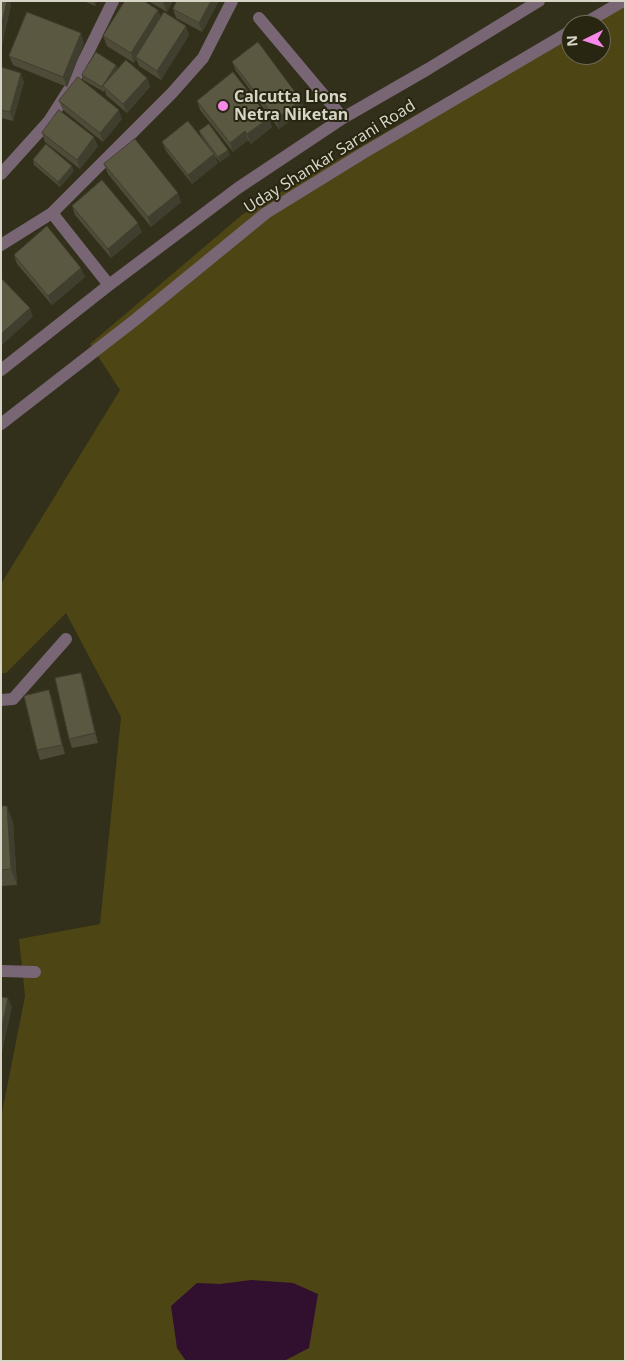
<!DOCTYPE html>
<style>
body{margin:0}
#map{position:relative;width:626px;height:1362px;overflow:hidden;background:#322f1a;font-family:"Noto Sans",sans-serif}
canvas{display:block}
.frame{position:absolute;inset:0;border:2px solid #d6d5c8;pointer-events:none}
.north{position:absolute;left:561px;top:15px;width:50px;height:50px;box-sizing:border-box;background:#282510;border:1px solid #6e6b5a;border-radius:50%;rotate:266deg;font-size:14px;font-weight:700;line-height:20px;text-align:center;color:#d6d5c8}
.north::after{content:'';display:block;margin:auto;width:18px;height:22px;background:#f888ea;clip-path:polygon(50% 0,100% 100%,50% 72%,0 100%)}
</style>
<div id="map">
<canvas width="626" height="1362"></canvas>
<div class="frame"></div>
<div class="north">N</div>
</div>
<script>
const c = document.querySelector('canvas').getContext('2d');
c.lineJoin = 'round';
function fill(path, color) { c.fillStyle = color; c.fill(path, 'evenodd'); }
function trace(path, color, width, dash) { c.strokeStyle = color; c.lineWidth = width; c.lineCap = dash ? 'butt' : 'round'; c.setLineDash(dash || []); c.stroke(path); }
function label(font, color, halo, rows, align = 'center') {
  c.font = font + ' "Noto Sans",sans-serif'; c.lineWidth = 4; c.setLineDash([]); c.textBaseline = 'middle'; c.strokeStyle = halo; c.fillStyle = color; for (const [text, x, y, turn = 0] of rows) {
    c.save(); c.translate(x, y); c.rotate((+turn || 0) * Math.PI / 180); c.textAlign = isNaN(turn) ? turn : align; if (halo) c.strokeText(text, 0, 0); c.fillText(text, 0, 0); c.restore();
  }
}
fill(new Path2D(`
 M 615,1 L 625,1 L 625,1361 L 1,1361 L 1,1118 L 25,996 L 19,939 L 100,924 L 121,717 L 66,613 L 6,673 L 1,673 L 1,584 L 120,390 L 90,344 L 243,214 L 571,26 L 571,55 L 601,55 L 601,25 L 573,25 Z`), '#4d4513');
fill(new Path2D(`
 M 251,1280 L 293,1283 L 318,1294 L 309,1348 L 284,1361 L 186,1361 L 177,1348 L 171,1306 L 197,1283 L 220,1284 Z`), '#310f2e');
trace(new Path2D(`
 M 259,18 L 343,118
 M 582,25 L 623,1
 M 1,174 L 49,121 L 72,85 L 113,1
 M 1,245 L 52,213
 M 109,285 L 52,213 L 172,93 L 203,58 L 232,1
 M 1,370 L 109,285 L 238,188 L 343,118 L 428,69 L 539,1
 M 1,424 L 135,320 L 266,213 L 365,152 L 571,31
 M 1,700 L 13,699 L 66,639
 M 1,971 L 35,972`), '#786675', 12);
fill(new Path2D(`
 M 84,1 L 97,1 L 95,6 Z
 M 148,1 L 173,1 L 167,12 Z
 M 177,1 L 219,1 L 202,32 L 176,18 L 173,9 Z
 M 158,10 L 161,18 L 189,35 L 161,80 L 139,66 L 136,59 L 134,63 L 107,46 L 103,36 Z
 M 84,43 L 67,87 L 13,65 L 9,56 Z
 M 232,62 L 305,109 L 279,129 L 236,71 Z
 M 116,65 L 118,69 L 147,78 L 150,87 L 127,113 L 106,95 L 105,90 L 104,92 L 83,80 L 82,75 Z
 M 1,67 L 24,82 L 13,121 L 1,118 Z
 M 59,101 L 122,119 L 103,142 L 63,110 Z
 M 197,101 L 272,127 L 251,144 L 248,140 L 233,152 L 200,110 Z
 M 199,131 L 230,155 L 220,162 L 214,155 L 218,163 L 192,184 L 166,151 L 162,142 L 211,150 L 201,136 Z
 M 42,133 L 98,146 L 80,169 L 45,142 Z
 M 33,160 L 74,171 L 60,187 L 34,165 Z
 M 104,164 L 181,202 L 151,227 L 108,174 Z
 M 72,206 L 142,232 L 111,258 L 75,215 Z
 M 14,255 L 85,277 L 52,305 L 17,264 Z
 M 84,682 L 98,743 L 72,748 L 69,739 Z
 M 52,699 L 65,754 L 40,760 L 37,750 Z
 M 1,806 L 13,822 L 17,885 L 1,886 Z`), '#4e4c39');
fill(new Path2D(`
 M 7,1 L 10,1 L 11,6 L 1,51 L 1,27 Z
 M 93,1 L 97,1 L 95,6 Z
 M 165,1 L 173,1 L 167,12 L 163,3 Z
 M 211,1 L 219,1 L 202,32 L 199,23 Z
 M 158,10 L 161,19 L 136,57 L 136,59 L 134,63 L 131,53 Z
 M 186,26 L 189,35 L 161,80 L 157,71 Z
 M 81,33 L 84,43 L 67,87 L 63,77 Z
 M 116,65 L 118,70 L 103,86 Z
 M 21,73 L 24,82 L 13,121 L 10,112 Z
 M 147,78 L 150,87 L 127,113 L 123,104 Z
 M 301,100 L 305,109 L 279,129 L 276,119 Z
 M 119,110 L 122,119 L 103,142 L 100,133 Z
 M 269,118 L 272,127 L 251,144 L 247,134 Z
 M 245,131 L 248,140 L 233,152 L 230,143 Z
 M 94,137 L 98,146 L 80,169 L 77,160 Z
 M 228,150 L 230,155 L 220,162 L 218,157 Z
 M 214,154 L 218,163 L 192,184 L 188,175 Z
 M 72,166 L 74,171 L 60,187 L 58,182 Z
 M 178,193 L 181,202 L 151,227 L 148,217 Z
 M 138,223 L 142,232 L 111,258 L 108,249 Z
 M 81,268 L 85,277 L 52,305 L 48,296 Z
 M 30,308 L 33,317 L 1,346 L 1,334 Z
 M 81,673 L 84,682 L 98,743 L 95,733 Z
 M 49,690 L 52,699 L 65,754 L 62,745 Z
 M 7,806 L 13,822 L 17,885 L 11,869 Z
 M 8,998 L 12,1007 L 1,1057 L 1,1032 Z`), '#403e2e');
const building = new Path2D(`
 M 1,1 L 7,1 L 1,27 Z
 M 125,1 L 144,1 L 158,10 L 131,53 L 103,36 Z
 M 177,1 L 211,1 L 199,23 L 173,9 Z
 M 27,12 L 81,33 L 63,77 L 9,56 Z
 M 164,12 L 186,26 L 157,71 L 136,57 Z
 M 258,42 L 301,100 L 276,119 L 232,62 Z
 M 96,52 L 116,65 L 102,87 L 82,75 Z
 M 126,60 L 147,78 L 123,104 L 103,86 Z
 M 1,67 L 21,73 L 10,112 L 1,110 Z
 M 233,72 L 269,118 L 247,134 L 245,131 L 230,143 L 197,101 Z
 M 78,77 L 119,110 L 100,133 L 59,101 Z
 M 59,110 L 94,137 L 77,160 L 42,133 Z
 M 188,121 L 214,154 L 188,175 L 162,142 Z
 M 209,124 L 228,150 L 218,157 L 199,131 Z
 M 135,139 L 178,193 L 148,217 L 104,164 Z
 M 46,144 L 72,166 L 58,182 L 33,160 Z
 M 102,180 L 138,223 L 108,249 L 72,206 Z
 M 47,226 L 81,268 L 48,296 L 14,255 Z
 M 1,278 L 30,308 L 1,334 Z
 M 81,673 L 95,733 L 69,739 L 55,678 Z
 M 49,690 L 62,745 L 37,750 L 24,696 Z
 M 1,806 L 7,806 L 11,869 L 1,870 Z
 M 1,997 L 8,998 L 1,1032 Z`);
fill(building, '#5b5842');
trace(building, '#403e2e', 1);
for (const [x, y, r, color] of [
 [223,106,6,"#f888ea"]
]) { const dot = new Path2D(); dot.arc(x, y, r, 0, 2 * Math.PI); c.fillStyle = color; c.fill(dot); trace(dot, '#282510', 2); }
label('bold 16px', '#d6d5c8', '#282510', [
 ["Calcutta Lions",234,97],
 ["Netra Niketan",234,115]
], 'left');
label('16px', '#d6d5c8', '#282510', [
 ["Uday Shankar Sarani Road",330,157,-32]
]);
</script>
